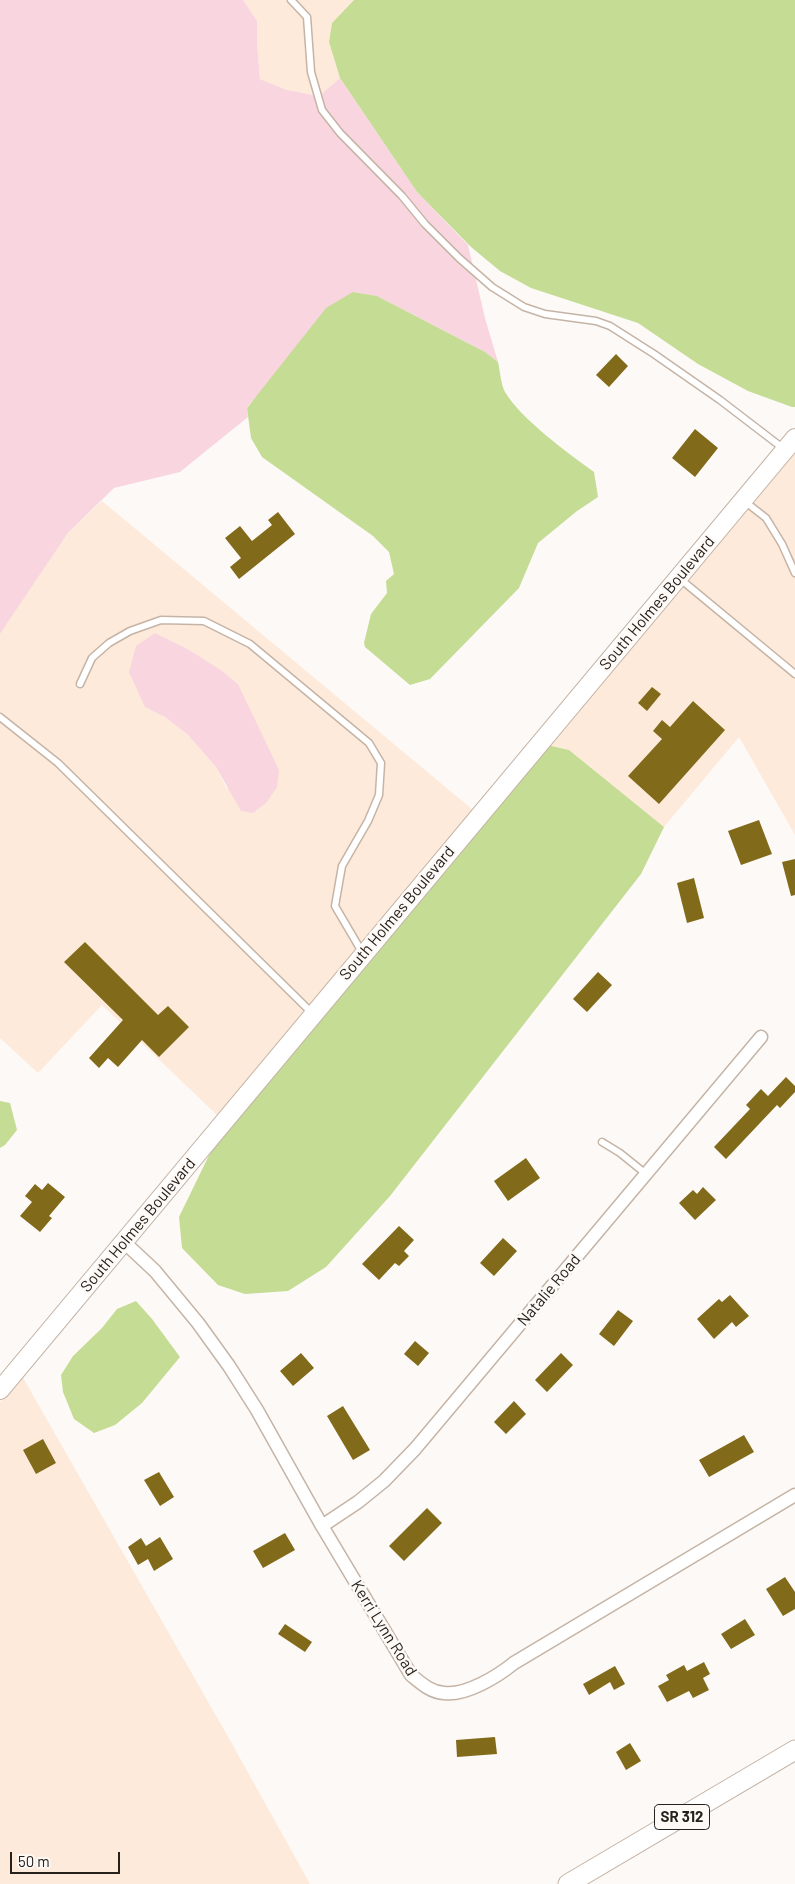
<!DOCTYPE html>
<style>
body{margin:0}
#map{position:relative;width:795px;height:1884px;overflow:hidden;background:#fdf9f6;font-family:Barlow,sans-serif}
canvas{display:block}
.scale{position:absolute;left:10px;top:1852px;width:110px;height:22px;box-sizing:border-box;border:2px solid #27211b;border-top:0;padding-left:6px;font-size:15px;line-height:18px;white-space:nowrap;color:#27211b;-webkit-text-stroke:4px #fdf9f6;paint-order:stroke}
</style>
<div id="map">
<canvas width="795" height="1884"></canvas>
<div class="scale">50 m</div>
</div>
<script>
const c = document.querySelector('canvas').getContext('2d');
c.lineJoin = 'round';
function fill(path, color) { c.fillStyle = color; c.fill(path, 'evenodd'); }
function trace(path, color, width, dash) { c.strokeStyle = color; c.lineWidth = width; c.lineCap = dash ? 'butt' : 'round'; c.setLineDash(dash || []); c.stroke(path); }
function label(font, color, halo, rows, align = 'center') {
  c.font = font + ' Barlow,sans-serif'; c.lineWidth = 5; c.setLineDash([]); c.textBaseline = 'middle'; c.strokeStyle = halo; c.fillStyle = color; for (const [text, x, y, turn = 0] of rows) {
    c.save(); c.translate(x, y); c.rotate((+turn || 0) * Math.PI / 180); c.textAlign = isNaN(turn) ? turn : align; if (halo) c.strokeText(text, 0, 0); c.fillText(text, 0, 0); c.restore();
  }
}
fill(new Path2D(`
 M 243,0 L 354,0 L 332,23 L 329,42 L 340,78 L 319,96 L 287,90 L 260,79 L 257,43 L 257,21 Z
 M 795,449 L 795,835 L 739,737 L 664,827 L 569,750 L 547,745 Z
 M 102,501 L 473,810 L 218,1116 L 102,1005 L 38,1073 L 0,1038 L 0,634 L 68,533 ZM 155,633 L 186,648 L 221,670 L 238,684 L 252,715 L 227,789 L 216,767 L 188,735 L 165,717 L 145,706 Z
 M 22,1376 L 231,1742 L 310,1884 L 0,1884 L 0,1402 Z`), '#fdeada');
fill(new Path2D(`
 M 0,0 L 243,0 L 257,21 L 257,43 L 260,79 L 287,90 L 319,96 L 340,78 L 417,192 L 468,245 L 485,318 L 498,362 L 485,352 L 377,296 L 353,292 L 247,407 L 248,417 L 180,472 L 114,488 L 68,533 L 0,634 Z
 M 155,633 L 186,648 L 221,670 L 238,684 L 279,770 L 277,787 L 267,802 L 253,813 L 241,811 L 216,767 L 188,735 L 165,717 L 145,707 L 129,672 L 136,646 Z`), '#f9d6df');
fill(new Path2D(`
 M 354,0 L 795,0 L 795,407 L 792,407 L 748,391 L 698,364 L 638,323 L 531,288 L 500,271 L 471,247 L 417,192 L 340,78 L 329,42 L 332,23 Z
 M 353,292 L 377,296 L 485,352 L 498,362 C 500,371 501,385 505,392 C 522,420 568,453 594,472 L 598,497 L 577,511 L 538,543 L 519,588 L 430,679 L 410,685 L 365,647 L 364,643 L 371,614 L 387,593 L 386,581 L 394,574 L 389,552 L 373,536 L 262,457 L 251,438 L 247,408 L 326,308 Z
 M 547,745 L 569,750 L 664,827 L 641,874 L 390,1196 L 326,1267 L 288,1291 L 245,1294 L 218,1285 L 182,1248 L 179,1217 L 214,1145 Z
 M 0,1101 L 10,1103 L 17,1130 L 5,1145 L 0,1148 Z
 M 136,1301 L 152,1319 L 180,1357 L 142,1403 L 115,1425 L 94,1433 L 74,1419 L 63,1392 L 61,1375 L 73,1356 L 102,1328 L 117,1309 Z`), '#c4dc93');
fill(new Path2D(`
 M 616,354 L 628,366 L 609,387 L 596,375 Z
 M 695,429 L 718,448 L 695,477 L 672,458 Z
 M 278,512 L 295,534 L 239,579 L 230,567 L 241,558 L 225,538 L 240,526 L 252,541 L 272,525 L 268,520 Z
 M 652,687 L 661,694 L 647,711 L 638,703 Z
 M 693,701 L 725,730 L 659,804 L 628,776 L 662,739 L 653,731 L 662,720 L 670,727 Z
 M 759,820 L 772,854 L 741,865 L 728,831 Z
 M 795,859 L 795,895 L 791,896 L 782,862 Z
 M 694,878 L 704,918 L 687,923 L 677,883 Z
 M 85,942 L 158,1015 L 168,1006 L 189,1027 L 159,1057 L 142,1040 L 118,1067 L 108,1058 L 99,1068 L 89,1058 L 123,1020 L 64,962 Z
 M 598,972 L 612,985 L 587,1012 L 573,999 Z
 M 786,1077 L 795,1086 L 795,1092 L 780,1108 L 777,1105 L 726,1159 L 714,1147 L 750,1109 L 746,1105 L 761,1089 L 768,1096 Z
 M 526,1158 L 540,1178 L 508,1201 L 494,1181 Z
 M 48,1183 L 65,1197 L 49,1216 L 52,1218 L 40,1232 L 20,1216 L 32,1202 L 25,1196 L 35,1184 L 42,1190 Z
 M 703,1187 L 716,1200 L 695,1220 L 679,1203 L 693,1190 L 697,1194 Z
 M 399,1226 L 414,1240 L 404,1251 L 409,1256 L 399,1266 L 395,1263 L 379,1280 L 362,1264 Z
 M 503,1238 L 517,1251 L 494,1276 L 480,1263 Z
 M 730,1295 L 749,1316 L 736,1327 L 732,1322 L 714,1339 L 697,1319 L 719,1299 L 722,1302 Z
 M 618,1310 L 633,1321 L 614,1346 L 599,1334 Z
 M 415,1341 L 429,1353 L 418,1366 L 404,1354 Z
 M 301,1353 L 314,1368 L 293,1386 L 280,1371 Z
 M 561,1353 L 573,1365 L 547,1392 L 535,1380 Z
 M 514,1401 L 526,1414 L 506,1434 L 494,1422 Z
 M 343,1406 L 370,1450 L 353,1460 L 327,1416 Z
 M 744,1435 L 754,1452 L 709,1477 L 699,1460 Z
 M 43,1439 L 56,1463 L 36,1474 L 23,1450 Z
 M 159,1472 L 174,1497 L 160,1506 L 144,1480 Z
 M 427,1508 L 442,1523 L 404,1561 L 389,1546 Z
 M 285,1533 L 295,1550 L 263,1568 L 253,1551 Z
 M 160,1537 L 173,1559 L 154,1571 L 148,1559 L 138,1565 L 128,1547 L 141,1538 L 146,1546 Z
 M 785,1577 L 795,1592 L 795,1609 L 783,1616 L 766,1589 Z
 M 745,1619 L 755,1635 L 731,1649 L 721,1634 Z
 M 285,1624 L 312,1642 L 305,1652 L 278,1634 Z
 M 704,1662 L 710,1674 L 703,1678 L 709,1690 L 693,1698 L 689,1691 L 667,1702 L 658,1686 L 669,1680 L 666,1675 L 684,1665 L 687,1671 Z
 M 615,1666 L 625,1684 L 614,1690 L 610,1682 L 589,1695 L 583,1684 Z
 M 495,1737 L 497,1754 L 457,1757 L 456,1740 Z
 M 630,1743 L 641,1761 L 626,1770 L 616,1752 Z`), '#816a1a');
const lane = new Path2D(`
 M 291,0 L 307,17 L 311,72 L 322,110 L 340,133 L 402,196 L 425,224 L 459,258 L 492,287 L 524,307 L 545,314 L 596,321 L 610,326 L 654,354 L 720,400 L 784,449
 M 743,500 L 766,518 L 782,544 L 795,573
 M 679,578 L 795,674
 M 80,684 L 92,658 L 109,643 L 130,631 L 161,620 L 204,621 L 250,644 L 369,743 L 381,763 L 379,795 L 368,821 L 342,866 L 335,906 L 362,952
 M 0,717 L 58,763 L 312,1013
 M 602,1142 L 620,1153 L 646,1174`);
const street = new Path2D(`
 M 124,1242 L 155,1271 L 198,1323 L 229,1366 L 257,1410 L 322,1526 L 411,1675 C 421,1683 430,1692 444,1693 C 466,1696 498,1676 514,1663 L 795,1495
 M 322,1526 L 358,1502 L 384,1481 L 415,1449 L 761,1037`);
const secondary = new Path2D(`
 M 0,1390 L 795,438`);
const primary = new Path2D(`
 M 568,1884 L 795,1750`);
trace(lane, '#c5b4a6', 9);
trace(street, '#c5b4a6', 15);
trace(secondary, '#c5b4a6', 20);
trace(primary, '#c5b4a6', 21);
trace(lane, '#fff', 6);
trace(street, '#fff', 12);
trace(secondary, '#fff', 18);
trace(primary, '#fff', 19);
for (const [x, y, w] of [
 [682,1817,55]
]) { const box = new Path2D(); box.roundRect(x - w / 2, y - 12.5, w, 25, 4); c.fillStyle = '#fdf9f6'; c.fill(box); trace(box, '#27211b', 1); }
label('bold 15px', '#27211b', null, [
 ["SR 312",682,1817]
]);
label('16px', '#27211b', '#fdf9f6', [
 ["South Holmes Boulevard",657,603,-50],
 ["South Holmes Boulevard",397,913,-50],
 ["South Holmes Boulevard",138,1225,-50],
 ["Natalie Road",549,1290,-50],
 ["Kerri Lynn Road",384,1628,58]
]);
</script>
